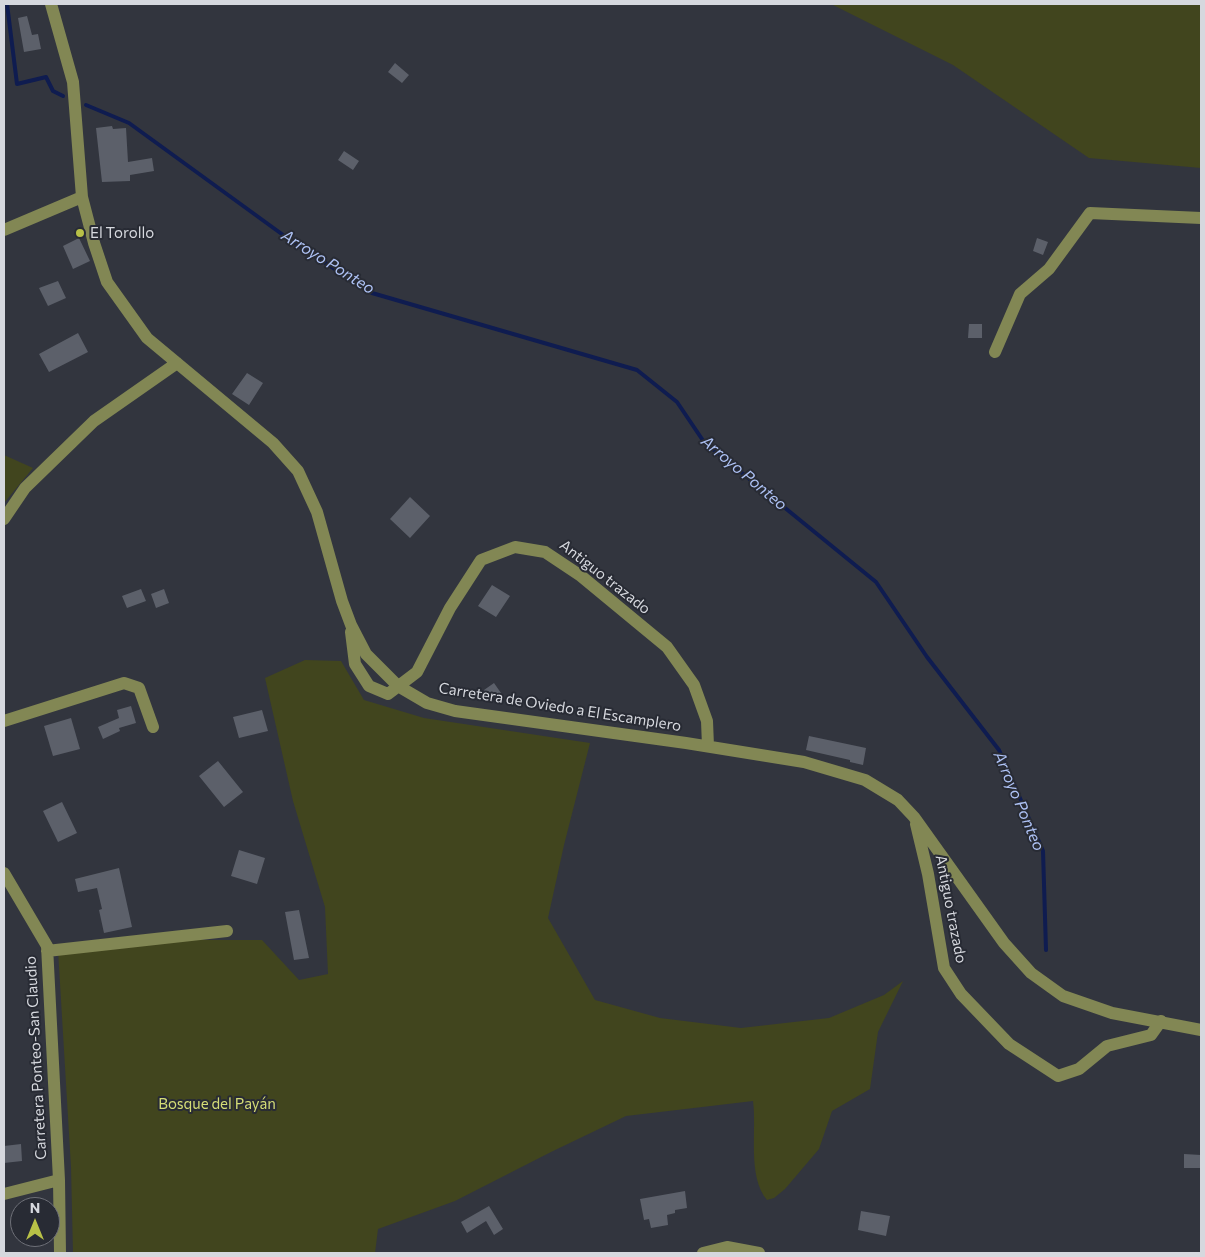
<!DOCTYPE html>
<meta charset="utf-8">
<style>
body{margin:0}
#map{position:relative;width:1205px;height:1257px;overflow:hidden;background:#32353e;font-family:Commissioner,sans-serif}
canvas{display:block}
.frame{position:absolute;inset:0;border:5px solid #d6d8de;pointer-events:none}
.north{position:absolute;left:10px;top:1197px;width:50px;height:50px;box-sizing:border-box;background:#282b34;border:1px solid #6e7078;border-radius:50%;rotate:0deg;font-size:14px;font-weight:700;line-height:20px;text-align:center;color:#d6d8de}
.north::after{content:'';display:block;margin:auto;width:18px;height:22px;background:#b8c147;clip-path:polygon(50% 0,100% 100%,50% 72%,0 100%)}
</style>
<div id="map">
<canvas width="1205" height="1257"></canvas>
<div class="frame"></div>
<div class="north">N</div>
</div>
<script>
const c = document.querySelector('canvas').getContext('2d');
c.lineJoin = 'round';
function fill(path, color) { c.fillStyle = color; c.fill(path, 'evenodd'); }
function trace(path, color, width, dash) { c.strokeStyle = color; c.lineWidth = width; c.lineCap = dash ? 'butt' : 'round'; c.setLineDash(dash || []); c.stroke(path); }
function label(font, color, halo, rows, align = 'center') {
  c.font = font + ' Commissioner,sans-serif'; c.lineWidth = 4; c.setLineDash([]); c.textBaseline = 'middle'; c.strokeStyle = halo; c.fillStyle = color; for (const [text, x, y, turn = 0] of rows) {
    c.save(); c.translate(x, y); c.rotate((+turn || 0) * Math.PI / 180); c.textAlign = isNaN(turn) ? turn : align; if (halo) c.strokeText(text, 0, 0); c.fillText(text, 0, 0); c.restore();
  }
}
fill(new Path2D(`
 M 831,4 L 1201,4 L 1201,168 L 1089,158 L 953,65 Z
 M 4,455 L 33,468 L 4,503 Z
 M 305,660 L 341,661 L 364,700 L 424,718 L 590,743 L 564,845 L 548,918 L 595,1000 L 660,1018 L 741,1028 L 829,1018 L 884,995 L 903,981 L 878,1032 L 870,1089 L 832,1111 L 819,1149 L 785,1189 L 774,1198 L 767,1200 C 747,1176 757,1130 753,1101 L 626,1116 L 551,1152 L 455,1201 L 378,1229 L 375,1253 L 73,1253 L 71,1167 L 58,950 L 133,940 L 262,940 L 299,980 L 328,974 L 325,907 L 293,801 L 265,678 Z`), '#41451e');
trace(new Path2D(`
 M 7,4 L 17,84 L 46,77 L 53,91 L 63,96
 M 86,105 L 129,123 L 290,240 L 372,293 L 637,370 L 677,402 L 704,442 L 876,582 L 927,657 L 999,750 L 1043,851 L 1046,950`), '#0f1c50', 4);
fill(new Path2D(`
 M 27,16 L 32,35 L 38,34 L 41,49 L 24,52 L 18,18 Z
 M 395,63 L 409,75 L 402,83 L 388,72 Z
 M 112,126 L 113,129 L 126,128 L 128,162 L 152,158 L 154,171 L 130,175 L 130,181 L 102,182 L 96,128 Z
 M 344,151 L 359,161 L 353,170 L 338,160 Z
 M 79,238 L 90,261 L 73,269 L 63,246 Z
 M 1037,238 L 1048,242 L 1043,255 L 1033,251 Z
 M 58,281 L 66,298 L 48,306 L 39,288 Z
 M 969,324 L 982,324 L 982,338 L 968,338 Z
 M 78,333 L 88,352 L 49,372 L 39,354 Z
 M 247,373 L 263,383 L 249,405 L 232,394 Z
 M 410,497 L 430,516 L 410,538 L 390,519 Z
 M 492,585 L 510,596 L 496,617 L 478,606 Z
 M 141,589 L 146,601 L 127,608 L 122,596 Z
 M 164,589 L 169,603 L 156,608 L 151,594 Z
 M 494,683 L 501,693 L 491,700 L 484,690 Z
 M 131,706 L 136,723 L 119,728 L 120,731 L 103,739 L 98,727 L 119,718 L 117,710 Z
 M 262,710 L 268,731 L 239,738 L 233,717 Z
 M 71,718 L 80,749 L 53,756 L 44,726 Z
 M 809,736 L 866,748 L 863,765 L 850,762 L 850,760 L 806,750 Z
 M 218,761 L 243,792 L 224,807 L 199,776 Z
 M 62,802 L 77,833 L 58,842 L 43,811 Z
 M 239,850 L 265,858 L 257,884 L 231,876 Z
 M 119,868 L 132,927 L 104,933 L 99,910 L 102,909 L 97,888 L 78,892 L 75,879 Z
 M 299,910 L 309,958 L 294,960 L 285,912 Z
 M 21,1144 L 22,1161 L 4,1163 L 4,1146 Z
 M 1184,1154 L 1201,1155 L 1201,1168 L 1184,1168 Z
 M 685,1191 L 687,1208 L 675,1210 L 675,1213 L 667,1215 L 668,1225 L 651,1228 L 649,1219 L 644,1220 L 640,1199 Z
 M 489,1206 L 503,1229 L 494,1235 L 486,1221 L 467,1233 L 461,1222 Z
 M 861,1211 L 890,1216 L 886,1236 L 858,1230 Z`), '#5c606a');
trace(new Path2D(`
 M 51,4 L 73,82 L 82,197 L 94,243 L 107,282 L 147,338 L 273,443 L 298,471 L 317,512 L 342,601 L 351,625 L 366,654 L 398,686 L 427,703 L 455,711 L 686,743 L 804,762 L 865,780 L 898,800 L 914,817 L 1004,943 L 1031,973 L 1063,996 L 1112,1013 L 1201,1030
 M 4,230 L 82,197
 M 995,352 L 1020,294 L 1049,269 L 1090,213 L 1201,218
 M 4,519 L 25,488 L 94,421 L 177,363
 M 351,632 L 355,664 L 369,686 L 388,694 L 417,672 L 450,608 L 481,560 L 515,547 L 545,552 L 581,576 L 667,647 L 694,685 L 707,721 L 708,746
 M 4,721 L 124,683 L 139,688 L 153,727
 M 916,824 L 928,874 L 944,968 L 961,994 L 1009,1044 L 1058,1076 L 1079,1069 L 1107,1046 L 1151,1035 L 1161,1021
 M 4,873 L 47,946 L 59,1180 L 60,1253
 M 47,951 L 227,931
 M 4,1194 L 59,1180
 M 703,1253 L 727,1247 L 759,1253`), '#828754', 12);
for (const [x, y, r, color] of [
 [80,233,5,"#b8c147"]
]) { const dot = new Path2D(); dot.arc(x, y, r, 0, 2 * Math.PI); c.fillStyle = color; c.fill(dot); trace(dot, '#282b34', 2); }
label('15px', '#d6d8de', '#282b34', [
 ["El Torollo",90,233]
], 'left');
label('15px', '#d6d8de', '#282b34', [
 ["Antiguo trazado",605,577,38],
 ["Carretera de Oviedo a El Escamplero",560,707,9],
 ["Antiguo trazado",951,909,79],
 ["Carretera Ponteo-San Claudio",36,1058,-93]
]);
label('15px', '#d4dc76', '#282b34', [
 ["Bosque del Payán",217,1104]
]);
label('italic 16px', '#aec2f5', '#282b34', [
 ["Arroyo Ponteo",328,262,32],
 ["Arroyo Ponteo",744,473,40],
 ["Arroyo Ponteo",1019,801,67]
]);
</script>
